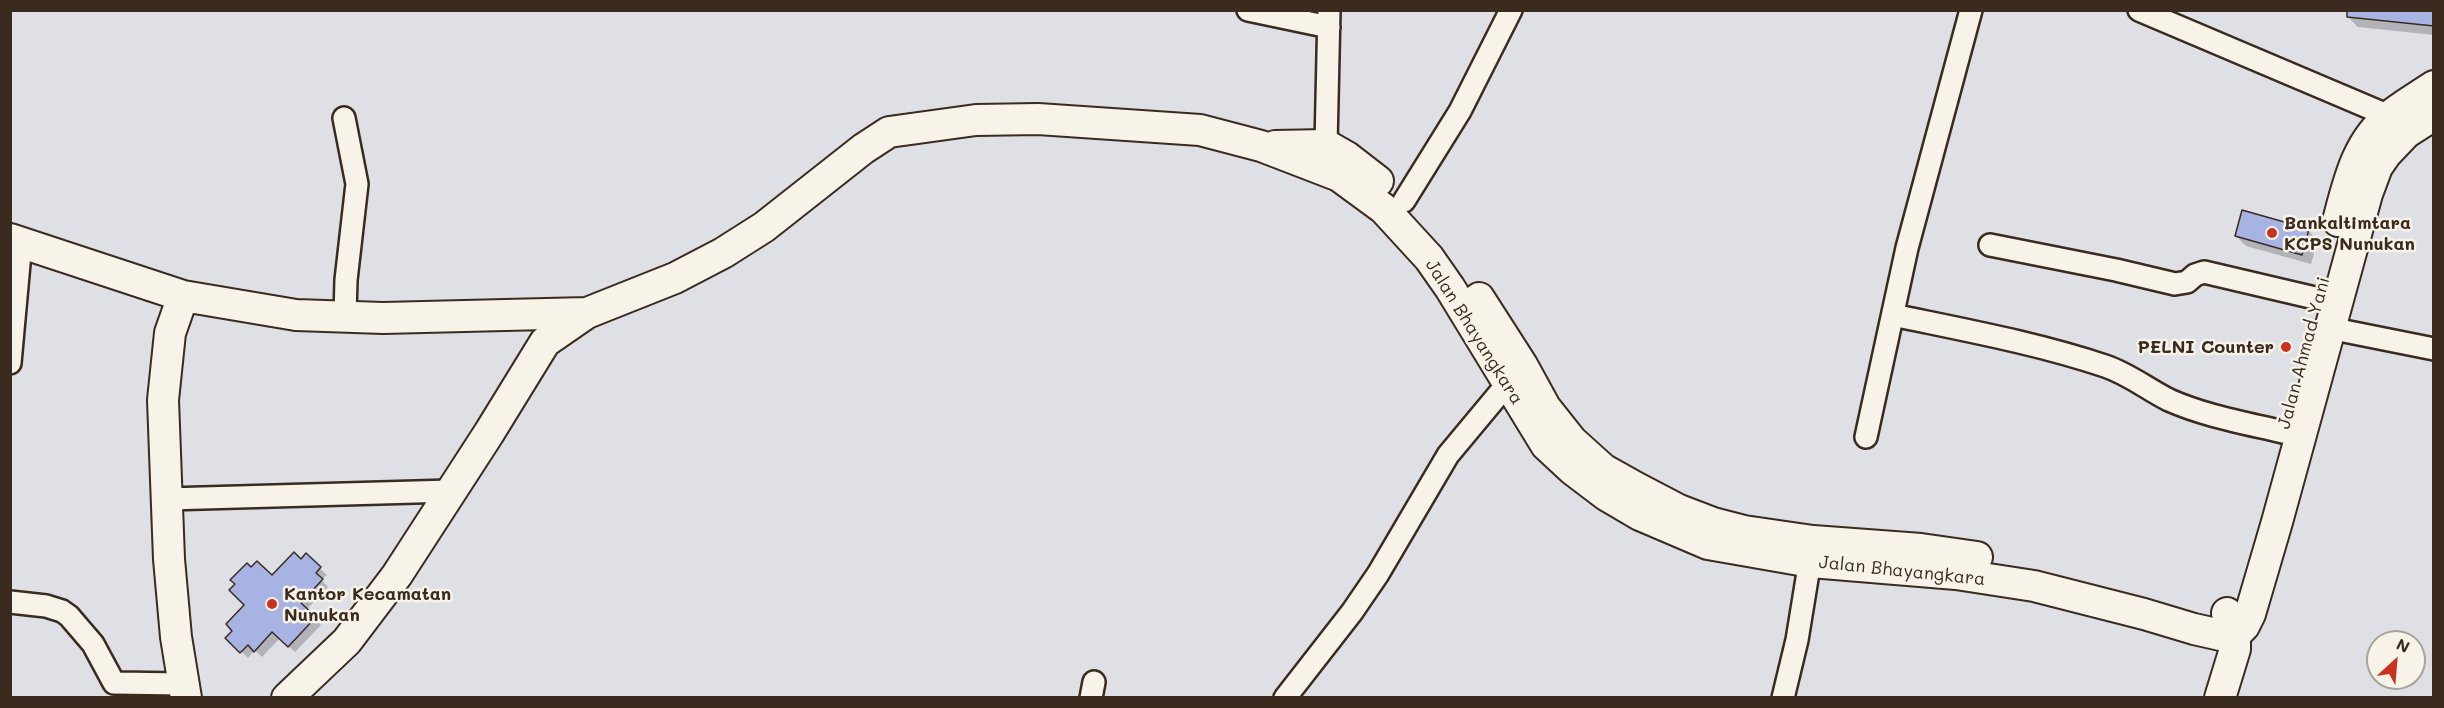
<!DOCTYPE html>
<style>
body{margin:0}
#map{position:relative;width:2444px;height:708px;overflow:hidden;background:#dfe0e6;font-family:Mali,sans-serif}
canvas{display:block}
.frame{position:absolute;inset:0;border:12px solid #3b2a1e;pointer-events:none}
.north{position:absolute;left:2366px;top:630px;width:60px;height:60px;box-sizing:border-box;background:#f7f3e8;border:2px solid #aca397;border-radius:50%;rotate:26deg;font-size:16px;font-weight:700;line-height:24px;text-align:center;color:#3b2a1e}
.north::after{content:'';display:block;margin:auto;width:21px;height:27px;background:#c8321e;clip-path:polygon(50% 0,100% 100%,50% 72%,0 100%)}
</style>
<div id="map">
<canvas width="2444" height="708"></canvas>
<div class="frame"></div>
<div class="north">N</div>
</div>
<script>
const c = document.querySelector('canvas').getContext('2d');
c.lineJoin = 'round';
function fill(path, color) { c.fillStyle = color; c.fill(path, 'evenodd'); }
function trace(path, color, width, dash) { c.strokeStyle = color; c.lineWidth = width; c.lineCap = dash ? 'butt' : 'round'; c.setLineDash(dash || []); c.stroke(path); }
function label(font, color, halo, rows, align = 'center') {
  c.font = font + ' Mali,sans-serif'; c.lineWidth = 5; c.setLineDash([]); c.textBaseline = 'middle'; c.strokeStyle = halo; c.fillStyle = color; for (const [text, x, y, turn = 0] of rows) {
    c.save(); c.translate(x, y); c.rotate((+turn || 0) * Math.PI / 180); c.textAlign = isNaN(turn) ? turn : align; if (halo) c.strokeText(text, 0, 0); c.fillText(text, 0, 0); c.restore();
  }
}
fill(new Path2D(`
 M 2434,10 L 2434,35 L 2358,27 L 2348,17 Z
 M 2308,230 L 2318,240 L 2311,264 L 2246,246 L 2236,236 Z
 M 306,555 L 327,575 L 321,580 L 328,587 L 306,610 L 321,625 L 295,652 L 280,638 L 262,657 L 255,650 L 248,658 L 227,638 L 234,631 L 246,605 L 251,569 L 272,577 Z`), '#0003');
const building = new Path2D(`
 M 2347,10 L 2434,10 L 2434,26 L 2347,17 Z
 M 2242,210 L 2309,229 L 2302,255 L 2235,236 Z
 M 294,552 L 301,559 L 306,553 L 321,567 L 316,573 L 323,579 L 301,603 L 316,617 L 288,647 L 272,632 L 254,652 L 248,645 L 240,653 L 225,638 L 232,631 L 226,624 L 244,605 L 229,590 L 235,584 L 230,580 L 247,563 L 251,567 L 257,561 L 272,575 Z`);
fill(building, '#a7b3e3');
trace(building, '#3b2a1e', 1.5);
const street = new Path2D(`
 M 1248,10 L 1329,27
 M 2139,10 L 2389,116
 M 344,118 L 357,184 L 346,280 L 345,315
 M 1324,157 L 1326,145 L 1329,10
 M 1404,201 L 1460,111 L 1511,10
 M 1990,245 L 2116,270 L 2175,284 L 2187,282 L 2195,275 L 2204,272 L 2319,299
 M 1893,315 C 1964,330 2036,343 2105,366 C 2129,374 2147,389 2169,400 C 2205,416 2245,423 2283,432
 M 2329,328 L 2434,349
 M 10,363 L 21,242
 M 1866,437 L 1907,248 L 1971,10
 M 167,499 L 451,491
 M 10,602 L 46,606 L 62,611 L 69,616 L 93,644 L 114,683 L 183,684
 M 1091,698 L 1094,682
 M 1285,698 L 1352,612 L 1378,574 L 1448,455 L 1508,383
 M 1783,698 L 1797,640 L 1812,548`);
const secondary = new Path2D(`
 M 1275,146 L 1326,145 L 1347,157 L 1378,181
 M 2338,221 C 2348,183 2357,140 2391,115 C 2404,105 2419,96 2434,86
 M 10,239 L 183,296 L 296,315 L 383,318 L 587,313
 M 183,296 L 170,333 L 163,400 L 169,559 L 176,637 L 186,698
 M 1479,298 L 1522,365 L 1545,407 L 1572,441 L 1603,469 L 1637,488 L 1679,510 L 1713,523 L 1744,531 L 1813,541 L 1921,549 L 1977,557
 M 287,698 L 347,641 L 397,575 L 489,433 L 545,342 L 587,313 L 675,278 L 723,253 L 764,227 L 863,149 L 889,132 L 976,120 L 1038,119 L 1200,130 L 1261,146 L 1339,176 L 1384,209 L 1429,258 L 1450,288 L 1546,445 L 1573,470 L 1606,495 L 1640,515 L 1708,544 L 1811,562 L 1956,574 L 2034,586 L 2144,614 L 2194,629 L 2225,636 L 2235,635 L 2244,626 L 2250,614 L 2277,522 L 2367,194 L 2377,167 L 2386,154 L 2406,133 L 2434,115
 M 2220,698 L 2235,649 L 2235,635 L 2227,613`);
trace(street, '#3b2a1e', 26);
trace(secondary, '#3b2a1e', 34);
trace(street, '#f7f3e8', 21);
trace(secondary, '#f7f3e8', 30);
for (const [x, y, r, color] of [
 [2272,233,6,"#c8321e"],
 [2286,347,6,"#c8321e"],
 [272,604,6,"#c8321e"]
]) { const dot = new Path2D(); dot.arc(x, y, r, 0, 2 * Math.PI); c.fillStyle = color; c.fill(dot); trace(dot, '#f7f3e8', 2); }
label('bold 18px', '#3b2a1e', '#f7f3e8', [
 ["Bankaltimtara",2284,223],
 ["KCPS Nunukan",2284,244],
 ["PELNI Counter",2274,347,"right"],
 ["Kantor Kecamatan",284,594],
 ["Nunukan",284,615]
], 'left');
label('18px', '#3b2a1e', '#f7f3e8', [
 ["Jalan Bhayangkara",1474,332,58],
 ["Jalan Ahmad Yani",2304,353,-75],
 ["Jalan Bhayangkara",1902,571,6]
]);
</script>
